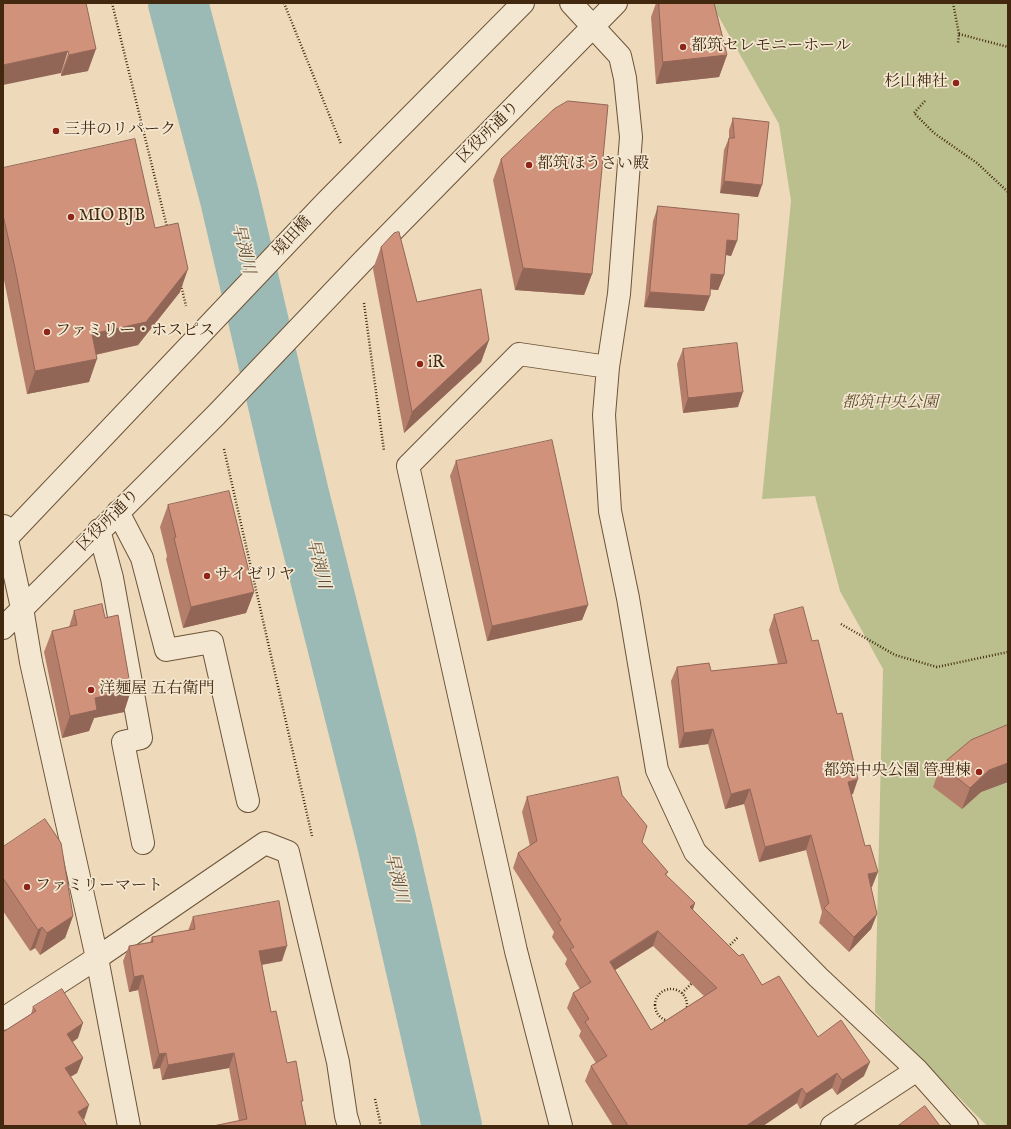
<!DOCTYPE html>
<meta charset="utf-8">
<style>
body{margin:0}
#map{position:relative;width:1011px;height:1129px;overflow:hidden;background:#eedaba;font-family:"IM FELL English",serif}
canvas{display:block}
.frame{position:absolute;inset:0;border:4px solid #41280e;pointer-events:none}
</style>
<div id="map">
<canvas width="1011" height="1129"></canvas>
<div class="frame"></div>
</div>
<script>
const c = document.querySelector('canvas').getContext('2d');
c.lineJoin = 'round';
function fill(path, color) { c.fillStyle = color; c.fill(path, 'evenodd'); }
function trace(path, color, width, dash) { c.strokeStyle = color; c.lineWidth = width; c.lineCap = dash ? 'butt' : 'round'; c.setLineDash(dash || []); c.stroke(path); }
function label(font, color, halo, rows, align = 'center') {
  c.font = font + ' "IM FELL English","Noto Serif JP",serif'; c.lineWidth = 3.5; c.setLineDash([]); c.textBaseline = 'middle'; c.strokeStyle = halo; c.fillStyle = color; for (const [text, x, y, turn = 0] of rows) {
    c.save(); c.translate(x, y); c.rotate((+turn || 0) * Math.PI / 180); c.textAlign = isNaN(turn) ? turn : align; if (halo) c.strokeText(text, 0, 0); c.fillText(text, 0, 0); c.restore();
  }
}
fill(new Path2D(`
 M 711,3 L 1008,3 L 1008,1126 L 987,1126 L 875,1012 L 883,669 L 840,591 L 815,496 L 762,499 L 791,201 L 779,124 Z`), '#bbbe8d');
trace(new Path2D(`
 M 178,3 L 229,195 L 299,494 L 386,839 L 452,1126`), '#9bbab6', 60);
const minor = new Path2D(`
 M 571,3 L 620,56 L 625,78 L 631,137 L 619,294 L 608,367 L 604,415 L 610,511 L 628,598 L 657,770 L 695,852 L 818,977 L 917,1070 L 967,1126
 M 118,512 L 142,558 L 166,650 L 212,642 L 248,801
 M 4,526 L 22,608 L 31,662 L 97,958 L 129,1126
 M 99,530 L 112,578 L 141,738 L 123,742 L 143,843
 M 3,542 L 325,203 L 523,3
 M 3,628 L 216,415 L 361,263 L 616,3
 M 3,1019 L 97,958 L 265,843 L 288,852 L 338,1062 L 346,1116 L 349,1126
 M 561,1126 L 516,951 L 408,466 L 519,354 L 608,367
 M 832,1126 L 917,1070`);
trace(minor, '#6c5439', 24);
trace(new Path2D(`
 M 112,3 L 167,227
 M 284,3 L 341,144
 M 953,3 L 959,34 L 958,43
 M 959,34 L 1008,47
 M 925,101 L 914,113 L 934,133 L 977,163 L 1008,192
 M 181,285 L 186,306
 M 364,303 L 384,451
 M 224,449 L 312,836
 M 841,624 L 895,655 L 937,667 L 1008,652
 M 728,947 L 738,937
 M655 1005a16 16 0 1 1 32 0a16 16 0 1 1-32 0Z
 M 682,993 L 693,982
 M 375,1099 L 381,1126`), '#41280e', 2.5, [1, 2]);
trace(minor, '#f4e7d2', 22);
fill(new Path2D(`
 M 86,3 L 88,71 L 61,76 L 61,73 Z
 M 656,3 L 714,3 L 727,55 L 719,77 L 656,84 L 651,17 Z
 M 733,118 L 758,197 L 720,193 L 724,150 L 729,138 L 729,130 Z
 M 501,159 L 592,274 L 584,295 L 515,290 L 493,180 Z
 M 3,168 L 155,228 L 180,292 L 138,345 L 96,355 L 89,382 L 27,394 L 3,275 Z
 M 658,206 L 737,241 L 731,256 L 726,255 L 724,275 L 718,290 L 710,289 L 710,296 L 704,311 L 644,307 L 653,221 Z
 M 381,247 L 417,302 L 489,340 L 481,362 L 404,433 L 373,269 Z
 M 683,349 L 738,407 L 683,413 L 677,364 Z
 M 456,461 L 588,605 L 582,620 L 487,641 L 450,476 Z
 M 168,505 L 254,592 L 246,613 L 183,628 L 166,559 L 167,556 L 160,527 Z
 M 74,611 L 105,618 L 131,690 L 124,712 L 94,718 L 89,731 L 62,738 L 44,652 L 52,631 L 69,627 Z
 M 774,615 L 853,794 L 851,794 L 872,887 L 871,887 L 877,914 L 871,929 L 849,952 L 819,923 L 822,912 L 806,850 L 759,862 L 744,804 L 725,809 L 708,744 L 679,748 L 671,681 L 677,667 L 711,671 L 778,664 L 769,630 Z
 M 941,765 L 1007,782 L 981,792 L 962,809 L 933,787 Z
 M 622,795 L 642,842 L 668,872 L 666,875 L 695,903 L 693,910 L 762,985 L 818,1037 L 864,1076 L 837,1095 L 832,1088 L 800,1109 L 797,1103 L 763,1126 L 613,1126 L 585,1081 L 591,1066 L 596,1063 L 579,1036 L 581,1031 L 567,1008 L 573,993 L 580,989 L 565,964 L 567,959 L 552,937 L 554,932 L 513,868 L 518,853 L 530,846 L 522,812 L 527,797 ZM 653,946 L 704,996 L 651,1030 L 615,970 Z
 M 3,847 L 73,916 L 65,938 L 40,955 L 35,948 L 30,951 L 3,911 Z
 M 193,917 L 282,961 L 262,965 L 271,1012 L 287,1063 L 302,1105 L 306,1126 L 239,1121 L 229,1068 L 162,1080 L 160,1068 L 153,1069 L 138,990 L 129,992 L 123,961 L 129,946 L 150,942 L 152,937 L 188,931 Z
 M 33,1007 L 78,1038 L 73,1042 L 83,1058 L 77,1073 L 70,1077 L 83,1120 L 3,1126 L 31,1014 Z`), '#b47e6b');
fill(new Path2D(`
 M 96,49 L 88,71 L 61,76 L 69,55 Z
 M 68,51 L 61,73 L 3,85 L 3,65 Z
 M 727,55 L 719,77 L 656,84 L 663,62 Z
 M 724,181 L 762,185 L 758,197 L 720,193 Z
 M 727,240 L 737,241 L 731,256 L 722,254 Z
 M 523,268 L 592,274 L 584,295 L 515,290 Z
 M 188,269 L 180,292 L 138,345 L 84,357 L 92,334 Z
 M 711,274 L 724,275 L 718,290 L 706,289 Z
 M 650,292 L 710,296 L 704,311 L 644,307 Z
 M 489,340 L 481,362 L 404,433 L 412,412 Z
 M 97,359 L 89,382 L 27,394 L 35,371 Z
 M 743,392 L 738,407 L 683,413 L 688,398 Z
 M 254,592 L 246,613 L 183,628 L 191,607 Z
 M 588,605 L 582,620 L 487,641 L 492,626 Z
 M 131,690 L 124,712 L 94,718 L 89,731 L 62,738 L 70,716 L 95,698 Z
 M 713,729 L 708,744 L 679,748 L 684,733 Z
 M 1008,763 L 1008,782 L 981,792 L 962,809 L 970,788 L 989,770 Z
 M 858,779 L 853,794 L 842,797 L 848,782 Z
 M 750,789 L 744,804 L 725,809 L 731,794 Z
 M 811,835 L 806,850 L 759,862 L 765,847 Z
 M 878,872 L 872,887 L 862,889 L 868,874 Z
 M 695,903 L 689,918 L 690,907 Z
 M 877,914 L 871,929 L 849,952 L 854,937 Z
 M 73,916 L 65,938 L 40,955 L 47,933 Z
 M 42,927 L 35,948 L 30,951 L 38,930 Z
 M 658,931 L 653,946 L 604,977 L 610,962 Z
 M 287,946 L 282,961 L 253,966 L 259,951 Z
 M 143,975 L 138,990 L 129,992 L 134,977 Z
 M 83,1023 L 78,1038 L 62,1048 L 67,1034 Z
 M 166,1053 L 160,1068 L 153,1069 L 159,1054 Z
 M 234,1053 L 229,1068 L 162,1080 L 168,1065 Z
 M 83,1058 L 77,1073 L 60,1083 L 65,1068 Z
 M 870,1062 L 864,1076 L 837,1095 L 842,1080 Z
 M 837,1073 L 832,1088 L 800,1109 L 806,1094 Z
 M 802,1088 L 797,1103 L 763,1126 L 746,1126 Z
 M 89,1105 L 84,1120 L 78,1112 Z`), '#926657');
const building = new Path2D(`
 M 3,3 L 86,3 L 96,49 L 69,55 L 68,51 L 3,65 Z
 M 659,3 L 714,3 L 727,55 L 663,62 Z
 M 568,101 L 608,105 L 592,274 L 523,268 L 501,159 L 554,109 Z
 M 733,118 L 769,122 L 762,185 L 724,181 L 729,138 L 734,138 Z
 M 135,139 L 155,228 L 178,223 L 188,269 L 146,322 L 92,334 L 97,359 L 35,371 L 15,268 L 3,215 L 3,168 Z
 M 658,206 L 739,214 L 737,241 L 727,240 L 724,275 L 711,274 L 710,296 L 650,292 Z
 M 399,232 L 417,302 L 481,289 L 489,340 L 412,412 L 381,247 L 394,233 Z
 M 737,343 L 743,392 L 688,398 L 683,349 Z
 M 552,440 L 588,605 L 492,626 L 456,461 Z
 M 229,491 L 254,592 L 191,607 L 174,538 L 176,537 L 168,505 Z
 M 102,604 L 105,618 L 118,615 L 131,690 L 95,698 L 97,710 L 70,716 L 52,631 L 77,625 L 74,611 Z
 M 803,607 L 812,641 L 818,640 L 837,714 L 842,713 L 858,779 L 848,782 L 865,846 L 870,845 L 878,872 L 868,874 L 877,914 L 854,937 L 824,908 L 829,903 L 811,835 L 765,847 L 750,789 L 731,794 L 713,729 L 684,733 L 677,667 L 709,663 L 711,671 L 787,663 L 774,615 Z
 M 1007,725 L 1008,725 L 1008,763 L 989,770 L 970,788 L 941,765 L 971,740 Z
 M 618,777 L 622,795 L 647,826 L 642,842 L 668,872 L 665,874 L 695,903 L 690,907 L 739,956 L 743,954 L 762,985 L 779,976 L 818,1037 L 841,1020 L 870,1062 L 842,1080 L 837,1073 L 806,1094 L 802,1088 L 746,1126 L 628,1126 L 591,1066 L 607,1056 L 585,1022 L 589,1019 L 573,993 L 591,982 L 570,949 L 574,947 L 558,922 L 561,920 L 518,853 L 537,841 L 527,797 ZM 658,931 L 717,988 L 651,1030 L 610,962 Z
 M 45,819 L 61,843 L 73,916 L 47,933 L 42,927 L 38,930 L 3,878 L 3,847 Z
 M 279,901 L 287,946 L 259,951 L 271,1012 L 276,1011 L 287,1063 L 296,1061 L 303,1101 L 301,1101 L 306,1126 L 213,1126 L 247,1119 L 234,1053 L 168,1065 L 166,1053 L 159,1054 L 143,975 L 134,977 L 129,946 L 153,942 L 152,937 L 195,929 L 193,917 Z
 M 62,989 L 83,1023 L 67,1034 L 83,1058 L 65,1068 L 89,1105 L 78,1112 L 87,1126 L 3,1126 L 3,1032 L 36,1011 L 33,1007 Z
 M 925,1106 L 940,1126 L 898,1126 Z`);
fill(building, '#d1927c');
trace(building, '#926657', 1);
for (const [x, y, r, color] of [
 [683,47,4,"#8f2418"],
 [956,83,4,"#8f2418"],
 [56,131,4,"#8f2418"],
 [529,165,4,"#8f2418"],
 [71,217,4,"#8f2418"],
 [47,332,4,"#8f2418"],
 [420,364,4,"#8f2418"],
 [207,576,4,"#8f2418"],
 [91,690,4,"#8f2418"],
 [979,772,4,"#8f2418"],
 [27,887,4,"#8f2418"]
]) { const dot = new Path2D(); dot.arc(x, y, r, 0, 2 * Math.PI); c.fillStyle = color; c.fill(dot); trace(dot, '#f4e7d2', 1.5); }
label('16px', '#41280e', '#f4e7d2', [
 ["都筑セレモニーホール",691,47],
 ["杉山神社",948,83,"right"],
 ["三井のリパーク",64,131],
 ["都筑ほうさい殿",537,165],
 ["MIO BJB",79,217],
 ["ファミリー・ホスピス",55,332],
 ["iR",428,364],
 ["サイゼリヤ",215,576],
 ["洋麺屋 五右衛門",99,690],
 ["都筑中央公園 管理棟",971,772,"right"],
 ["ファミリーマート",35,887]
], 'left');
label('16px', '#41280e', '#f4e7d2', [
 ["区役所通り",489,133,-45],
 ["境田橋",293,237,-47],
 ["区役所通り",109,521,-45]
]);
label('italic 16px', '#604e2e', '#f4e7d2', [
 ["都筑中央公園",890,404]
]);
label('italic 17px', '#584c38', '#f4e7d2', [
 ["早渕川",242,249,77],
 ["早渕川",317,564,76],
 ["早渕川",395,878,77]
]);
</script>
